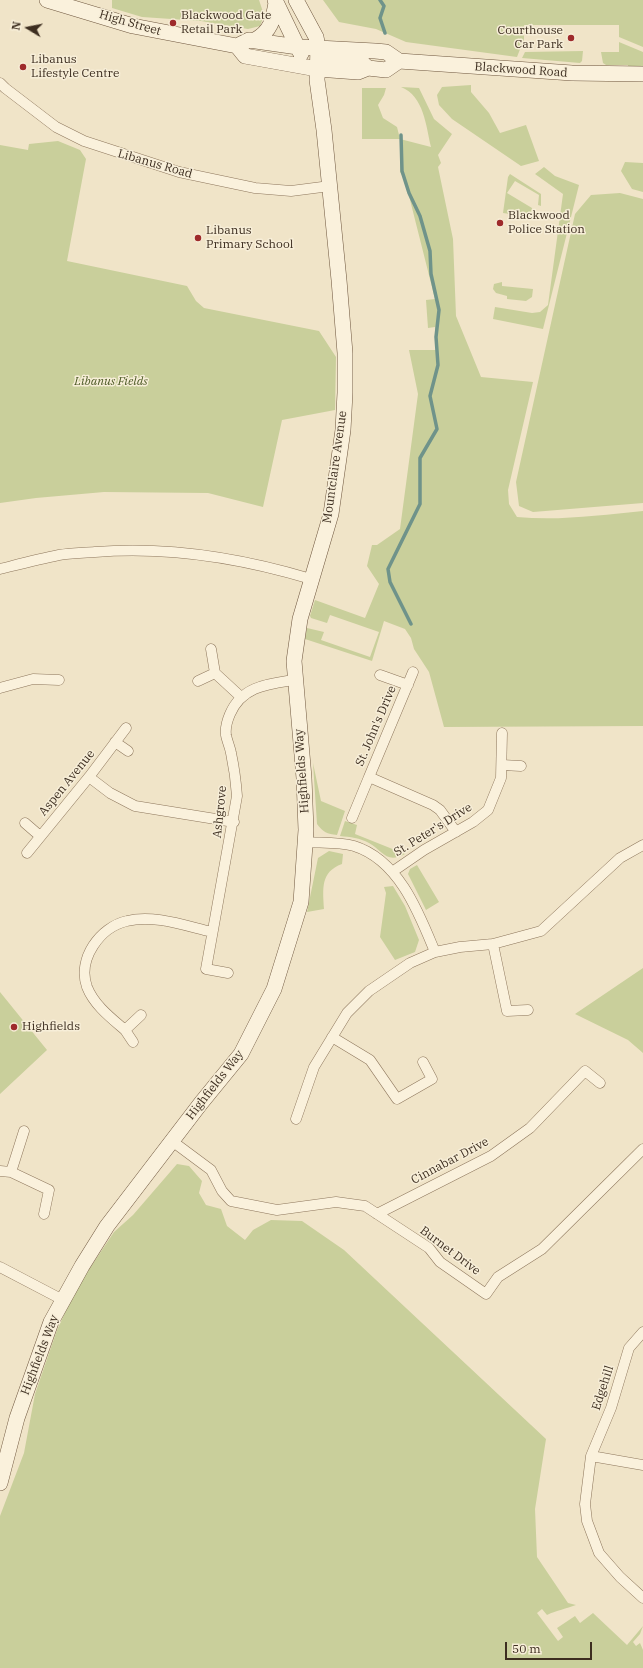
<!DOCTYPE html>
<style>
body{margin:0}
#map{position:relative;width:643px;height:1668px;overflow:hidden;background:#f0e4c8;font-family:"IBM Plex Serif",serif}
canvas{display:block}
.north{position:absolute;left:8px;top:8px;width:40px;height:40px;-webkit-text-stroke:3px #f7eed8;paint-order:stroke;rotate:280deg;font-size:11px;font-weight:700;line-height:16px;text-align:center;color:#3d2e20}
.north::after{content:'';display:block;margin:auto;width:14px;height:18px;background:#3d2e20;clip-path:polygon(50% 0,100% 100%,50% 72%,0 100%)}
.scale{position:absolute;left:505px;top:1642px;width:87px;height:18px;box-sizing:border-box;border:2px solid #3d2e20;border-top:0;padding-left:5px;font-size:12px;line-height:14px;white-space:nowrap;color:#3d2e20;-webkit-text-stroke:3px #f7eed8;paint-order:stroke}
</style>
<div id="map">
<canvas width="643" height="1668"></canvas>
<div class="north">N</div>
<div class="scale">50 m</div>
</div>
<script>
const c = document.querySelector('canvas').getContext('2d');
c.lineJoin = 'round';
function fill(path, color) { c.fillStyle = color; c.fill(path, 'evenodd'); }
function trace(path, color, width, dash) { c.strokeStyle = color; c.lineWidth = width; c.lineCap = dash ? 'butt' : 'round'; c.setLineDash(dash || []); c.stroke(path); }
function label(font, color, halo, rows, align = 'center') {
  c.font = font + ' "IBM Plex Serif",serif'; c.lineWidth = 3; c.setLineDash([]); c.textBaseline = 'middle'; c.strokeStyle = halo; c.fillStyle = color; for (const [text, x, y, turn = 0] of rows) {
    c.save(); c.translate(x, y); c.rotate((+turn || 0) * Math.PI / 180); c.textAlign = isNaN(turn) ? turn : align; if (halo) c.strokeText(text, 0, 0); c.fillText(text, 0, 0); c.restore();
  }
}
fill(new Path2D(`
 M 112,0 L 259,0 L 264,15 L 260,26 L 248,29 L 201,21 L 142,17 L 112,8 Z
 M 323,0 L 643,0 L 643,47 L 619,37 L 619,25 L 524,25 L 524,39 L 517,57 L 406,42 L 376,29 L 339,22 Z
 M 619,42 L 643,52 L 643,68 L 628,69 L 628,65 L 606,65 L 603,63 L 601,52 L 619,52 Z
 M 583,51 L 582,61 L 580,63 L 522,58 L 525,52 Z
 M 471,85 L 471,92 L 489,113 L 500,133 L 526,125 L 539,161 L 521,166 L 452,119 L 439,105 L 437,95 L 442,87 Z
 M 401,87 L 419,88 L 434,119 L 452,134 L 438,155 L 441,163 L 438,167 L 453,239 L 456,316 L 481,377 L 533,382 L 508,490 L 509,504 L 517,517 C 559,521 601,515 643,511 L 643,726 L 444,727 L 429,672 L 414,649 L 411,638 L 405,629 L 384,621 L 372,661 L 305,639 L 307,628 L 324,632 L 321,640 L 370,657 L 379,632 L 330,615 L 327,623 L 311,618 L 310,616 L 315,600 L 365,618 L 379,584 L 367,566 L 372,545 L 377,545 L 400,529 L 418,394 L 409,350 L 437,350 L 435,327 L 428,328 L 426,300 L 435,299 L 405,180 L 400,172 L 400,139 L 362,139 L 362,88 L 386,88 L 384,95 L 378,105 L 383,118 L 397,127 L 400,139 L 431,147 C 426,126 424,96 401,87 Z
 M 58,141 L 80,150 L 86,159 L 67,261 L 187,286 L 196,301 L 204,308 L 319,331 L 336,357 L 335,410 L 282,420 L 263,507 L 208,493 L 104,492 L 36,498 L 0,503 L 0,145 L 28,150 L 29,144 Z
 M 625,162 L 643,163 L 643,192 L 632,189 L 621,171 Z
 M 544,167 L 555,176 L 579,185 L 543,329 L 493,319 L 495,307 L 532,313 L 540,312 L 548,305 L 563,194 L 535,174 Z
 M 510,174 L 541,194 L 541,206 L 538,205 L 539,195 L 515,181 L 507,193 L 532,208 L 531,217 L 503,213 L 508,177 Z
 M 620,193 L 643,199 L 643,503 L 533,512 L 519,506 L 516,482 L 575,214 L 591,195 Z
 M 502,282 L 502,286 L 533,289 L 532,297 L 526,301 L 507,299 L 507,296 L 496,293 L 493,289 L 494,284 Z
 M 313,763 L 321,801 L 345,811 L 337,835 C 327,834 323,832 317,824 Z
 M 345,821 L 357,825 L 355,834 L 405,854 C 386,864 383,851 369,843 C 360,838 350,837 340,836 Z
 M 329,851 L 343,854 L 342,864 C 320,872 323,889 324,909 L 307,912 L 318,858 Z
 M 417,865 L 439,902 L 426,910 L 408,874 L 410,869 Z
 M 393,886 L 405,906 L 419,940 L 415,952 L 395,960 L 380,937 L 386,893 L 384,887 Z
 M 643,968 L 643,1053 L 628,1040 L 575,1014 Z
 M 0,992 L 47,1050 L 0,1094 Z
 M 177,1164 L 189,1166 L 202,1181 L 199,1193 L 206,1205 L 221,1209 L 227,1226 L 245,1240 L 253,1230 L 271,1220 L 302,1221 L 344,1250 L 546,1439 L 535,1509 L 537,1557 L 568,1603 L 576,1605 C 566,1609 557,1610 547,1615 L 542,1609 L 537,1613 L 558,1641 L 563,1637 L 557,1628 L 575,1616 L 580,1623 L 593,1613 L 627,1645 L 643,1626 L 640,1634 L 633,1642 L 636,1646 L 640,1643 L 643,1650 L 643,1668 L 0,1668 L 0,1516 L 24,1453 L 35,1394 L 57,1330 L 76,1289 L 114,1232 L 133,1215 Z`), '#c9cf9b');
trace(new Path2D(`
 M 380,0 L 384,6 L 380,18 L 385,33
 M 401,135 L 402,171 L 409,193 L 420,216 L 430,251 L 431,274 L 439,310 L 436,337 L 438,365 L 430,396 L 437,429 L 420,458 L 420,504 L 388,569 L 390,582 L 411,624`), '#6f938a', 3.5);
const minor = new Path2D(`
 M 0,83 L 5,88 L 56,127 L 84,141 L 179,172 L 255,188 L 291,191 L 330,186
 M 0,569 C 20,564 39,559 59,555 C 71,553 83,553 95,552 C 169,546 241,558 311,579
 M 211,649 L 215,673 L 241,697
 M 413,672 L 369,777 L 433,805 L 440,810 L 456,832
 M 380,675 L 408,685
 M 198,681 L 215,673
 M 0,688 L 33,679 L 59,680
 M 115,742 L 128,751
 M 502,765 L 521,766
 M 89,777 L 110,793 L 135,806 L 234,822
 M 352,818 L 369,777
 M 25,823 L 40,836
 M 306,842 C 322,843 339,842 354,846 C 399,860 419,913 435,952
 M 27,853 L 89,777 L 126,728
 M 392,872 L 424,850 L 473,822 L 488,810 L 501,778 L 502,733
 M 493,944 L 507,1011 L 528,1010
 M 228,973 L 206,969 L 237,796 C 236,782 234,767 231,753 C 230,747 227,741 226,735 C 225,728 227,721 230,714 C 242,686 268,684 294,680
 M 141,1015 L 125,1030 C 111,1018 94,1005 87,987 C 77,959 100,927 127,921 C 153,914 186,926 212,932
 M 125,1030 L 133,1042
 M 332,1037 L 370,1060 L 397,1099 L 432,1079 L 423,1062
 M 296,1119 L 314,1067 L 347,1013 L 369,991 L 410,963 L 435,952 L 460,947 L 493,944 L 541,931 L 620,858 L 643,845
 M 172,1141 L 211,1170 L 222,1191 L 231,1201 L 277,1210 L 336,1202 L 365,1206 L 429,1248 L 440,1262 L 486,1294 L 498,1277 L 542,1249 L 643,1149
 M 0,1171 L 11,1172 L 49,1190 L 44,1214
 M 11,1172 L 24,1131
 M 377,1214 L 491,1156 L 530,1128 L 585,1071 L 600,1083
 M 0,1267 L 63,1300
 M 643,1332 L 629,1348 L 611,1408 L 591,1456 L 585,1504 L 587,1521 L 599,1553 L 620,1577 L 643,1598
 M 591,1456 L 643,1465`);
const secondary = new Path2D(`
 M 47,0 L 133,26 L 237,46 L 249,40 L 298,47 L 375,51 L 386,52 L 399,61 L 572,73 L 643,74
 M 275,0 L 301,54
 M 255,40 C 271,31 273,20 276,3
 M 237,46 L 245,56 L 317,69 L 358,72 L 368,68 L 386,70 L 399,61
 M 329,58 L 360,61 L 368,68
 M 0,1483 L 17,1418 L 51,1322 L 82,1266 L 107,1226 L 201,1103 L 241,1054 L 274,989 L 301,902 L 306,830 L 304,778 L 294,661 L 300,619 L 331,514 L 343,430 L 345,393 L 345,353 L 339,280 L 324,130 L 317,80 L 318,47 L 316,37 L 296,0`);
trace(minor, '#8d765c', 11);
trace(secondary, '#6f573f', 16);
trace(minor, '#faf1dc', 10);
trace(secondary, '#faf1dc', 15);
for (const [x, y, r, color] of [
 [173,23,4,"#9e2a2b"],
 [571,38,4,"#9e2a2b"],
 [23,67,4,"#9e2a2b"],
 [500,223,4,"#9e2a2b"],
 [198,238,4,"#9e2a2b"],
 [14,1027,4,"#9e2a2b"]
]) { const dot = new Path2D(); dot.arc(x, y, r, 0, 2 * Math.PI); c.fillStyle = color; c.fill(dot); trace(dot, '#f7eed8', 1.5); }
label('12px', '#3d2e20', '#f7eed8', [
 ["Blackwood Gate",181,16],
 ["Retail Park",181,30],
 ["Courthouse",563,31,"right"],
 ["Car Park",563,45,"right"],
 ["Libanus",31,60],
 ["Lifestyle Centre",31,74],
 ["Blackwood",508,216],
 ["Police Station",508,230],
 ["Libanus",206,231],
 ["Primary School",206,245],
 ["Highfields",22,1027]
], 'left');
label('12px', '#3d2e20', '#f7eed8', [
 ["High Street",130,23,16],
 ["Blackwood Road",521,70,4],
 ["Libanus Road",155,164,16],
 ["Mountclaire Avenue",335,467,-82],
 ["St. John's Drive",376,726,-67],
 ["Highfields Way",302,771,-94],
 ["Aspen Avenue",67,783,-51],
 ["Ashgrove",220,812,-84],
 ["St. Peter's Drive",433,830,-32],
 ["Highfields Way",215,1085,-52],
 ["Cinnabar Drive",450,1161,-28],
 ["Burnet Drive",450,1251,37],
 ["Highfields Way",40,1355,-69],
 ["Edgehill",603,1388,-72]
]);
label('italic 12px', '#4d5a26', '#f7eed8', [
 ["Libanus Fields",111,382]
]);
</script>
